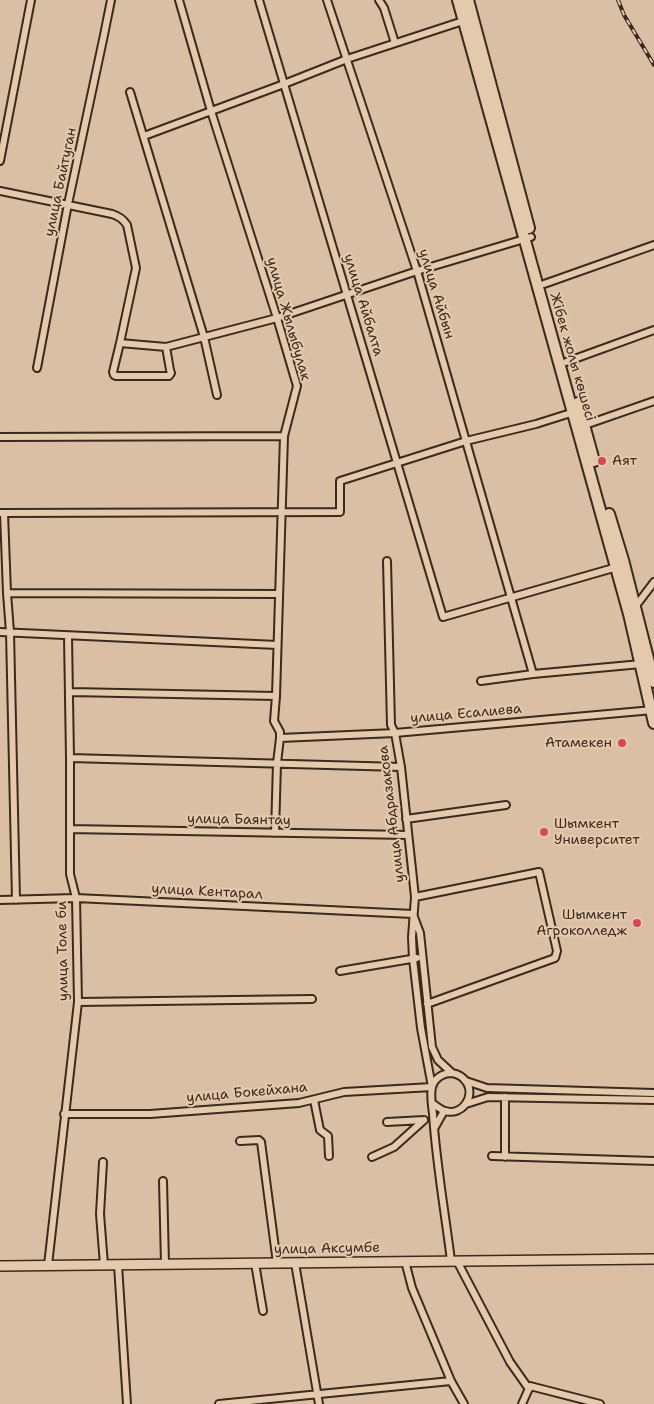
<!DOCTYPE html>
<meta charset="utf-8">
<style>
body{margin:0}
canvas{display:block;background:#dabfa4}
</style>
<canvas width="654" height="1404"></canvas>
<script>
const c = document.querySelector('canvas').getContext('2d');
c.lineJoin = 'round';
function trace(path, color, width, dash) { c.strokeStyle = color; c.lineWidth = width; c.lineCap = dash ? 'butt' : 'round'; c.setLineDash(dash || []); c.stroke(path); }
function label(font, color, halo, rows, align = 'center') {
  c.font = font + ' "Shantell Sans",sans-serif'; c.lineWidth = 4; c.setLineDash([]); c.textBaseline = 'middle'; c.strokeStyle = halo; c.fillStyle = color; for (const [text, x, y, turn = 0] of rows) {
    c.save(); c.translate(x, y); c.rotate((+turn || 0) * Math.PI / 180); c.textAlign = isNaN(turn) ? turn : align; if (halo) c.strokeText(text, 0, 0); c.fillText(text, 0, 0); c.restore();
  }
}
const street = new Path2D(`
 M 179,0 L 211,111 L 277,318 L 297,386 L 284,436 L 276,696 L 274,721 L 280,732 L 280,738 L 277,763 L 275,833
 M 259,0 L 443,617 L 617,567
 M 327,0 L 417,271 L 533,674
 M 379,0 L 384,8 L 395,43
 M 130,92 L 204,337 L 217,395
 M 144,136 L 284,84 L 347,59 L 463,21
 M 0,161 L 31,0
 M 0,191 L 112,214 C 119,216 123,219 127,225 L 136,268 L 120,343 L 166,347 L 277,318 L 417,271 L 531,237
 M 544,284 L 654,245
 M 120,343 L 113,372 L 114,375 L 116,376 L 169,376 L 171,373 L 170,370 L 166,347
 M 566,362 L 654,330
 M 37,368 L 68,204 L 104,35 L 111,0
 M 585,425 L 654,401
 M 0,437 L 284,436
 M 0,513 L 340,512 L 340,481 L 466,441 L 536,424 L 574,412
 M 4,513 L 7,593 L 10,632 L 16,900
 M 7,593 L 279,594
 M 635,607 L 654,582
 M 0,632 L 277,645
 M 481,681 L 533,674 L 641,664
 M 70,692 L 276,696
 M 280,738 L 395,733 L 653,710
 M 70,758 L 401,767
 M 406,819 L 506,805
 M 70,829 L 408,835
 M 415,897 L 539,872 L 557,951 L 555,958 L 427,1004
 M 0,900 L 76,898 L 413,914
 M 414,917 L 420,933 L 432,1047 L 438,1060 L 452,1073
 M 340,971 L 417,958
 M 78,1002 L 312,999
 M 466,1081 L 487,1088 L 654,1093
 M 505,1097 L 505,1157
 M 314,1100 L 320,1130 L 328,1136 L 329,1156
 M 432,1103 C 436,1106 441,1110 445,1111 C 462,1116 475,1097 467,1083 C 464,1078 458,1074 452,1073 C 442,1073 434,1079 432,1087 C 430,1096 432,1105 433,1114 C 436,1163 445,1212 451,1261
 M 466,1104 L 488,1097 L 654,1100
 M 64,1114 L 150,1114 L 299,1103 L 344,1092 L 432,1087 L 421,1028 L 413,959 L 412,937 L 415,897 L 401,767 L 395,733 L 391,725 L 387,561
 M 387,1122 L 424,1120
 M 435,1127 L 444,1111
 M 240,1141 L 259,1140 L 261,1142 L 277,1263
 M 492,1156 L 654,1161
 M 372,1157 L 394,1147 L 424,1120
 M 103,1162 L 100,1214 L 104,1265
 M 163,1181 L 165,1264
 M 405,1261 L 412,1288 L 451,1381 L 464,1404
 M 457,1261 L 510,1362 L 529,1389
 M 255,1263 L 263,1311
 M 295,1263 L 319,1404
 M 48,1265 L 78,1002 L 76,898 L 70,874 L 70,758 L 68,636
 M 118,1265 L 127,1404
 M 219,1404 L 451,1381
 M 522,1404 L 530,1386 L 600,1404`);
const secondary = new Path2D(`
 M 0,1266 L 654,1259`);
const primary = new Path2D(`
 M 458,0 L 629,614 L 654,723
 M 468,0 L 529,228
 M 578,403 L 594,461
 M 609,514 L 623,560 L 654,682`);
trace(street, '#3b2a1e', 10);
trace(secondary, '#3b2a1e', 12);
trace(primary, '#3b2a1e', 14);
trace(street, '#e4c9ac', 6);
trace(secondary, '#e4c9ac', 9);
trace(primary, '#e4c9ac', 10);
const rail = new Path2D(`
 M 618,0 L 624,15 L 654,65`);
trace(rail, '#3b2a1e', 4);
trace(rail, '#e4c9ac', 2, [5.5]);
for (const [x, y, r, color] of [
 [602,461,5,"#d1495b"],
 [622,743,5,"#d1495b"],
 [544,832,5,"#d1495b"],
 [637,923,5,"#d1495b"]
]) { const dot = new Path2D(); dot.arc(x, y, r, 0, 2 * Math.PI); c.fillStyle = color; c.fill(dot); trace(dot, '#e4c9ac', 2); }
label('14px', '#3b2a1e', '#e4c9ac', [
 ["улица Байтуган",61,182,-78],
 ["улица Айбын",436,294,73],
 ["улица Айбалта",363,305,73],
 ["улица Жылыбулак",288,319,74],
 ["Жібек жолы көшесі",572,357,74],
 ["улица Есалиева",466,714,-5],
 ["улица Абдразакова",392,814,-97],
 ["улица Баянтау",239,820,1],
 ["улица Кентарал",207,892,3],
 ["улица Толе би",63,951,-91],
 ["улица Бокейхана",247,1093,-5],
 ["улица Аксумбе",327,1249,-1]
]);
label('14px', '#3b2a1e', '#e4c9ac', [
 ["Аят",612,461],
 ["Атамекен",612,743,"right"],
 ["Шымкент",554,824],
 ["Университет",554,840],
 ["Шымкент",627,915,"right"],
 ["Агроколледж",627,931,"right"]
], 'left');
</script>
